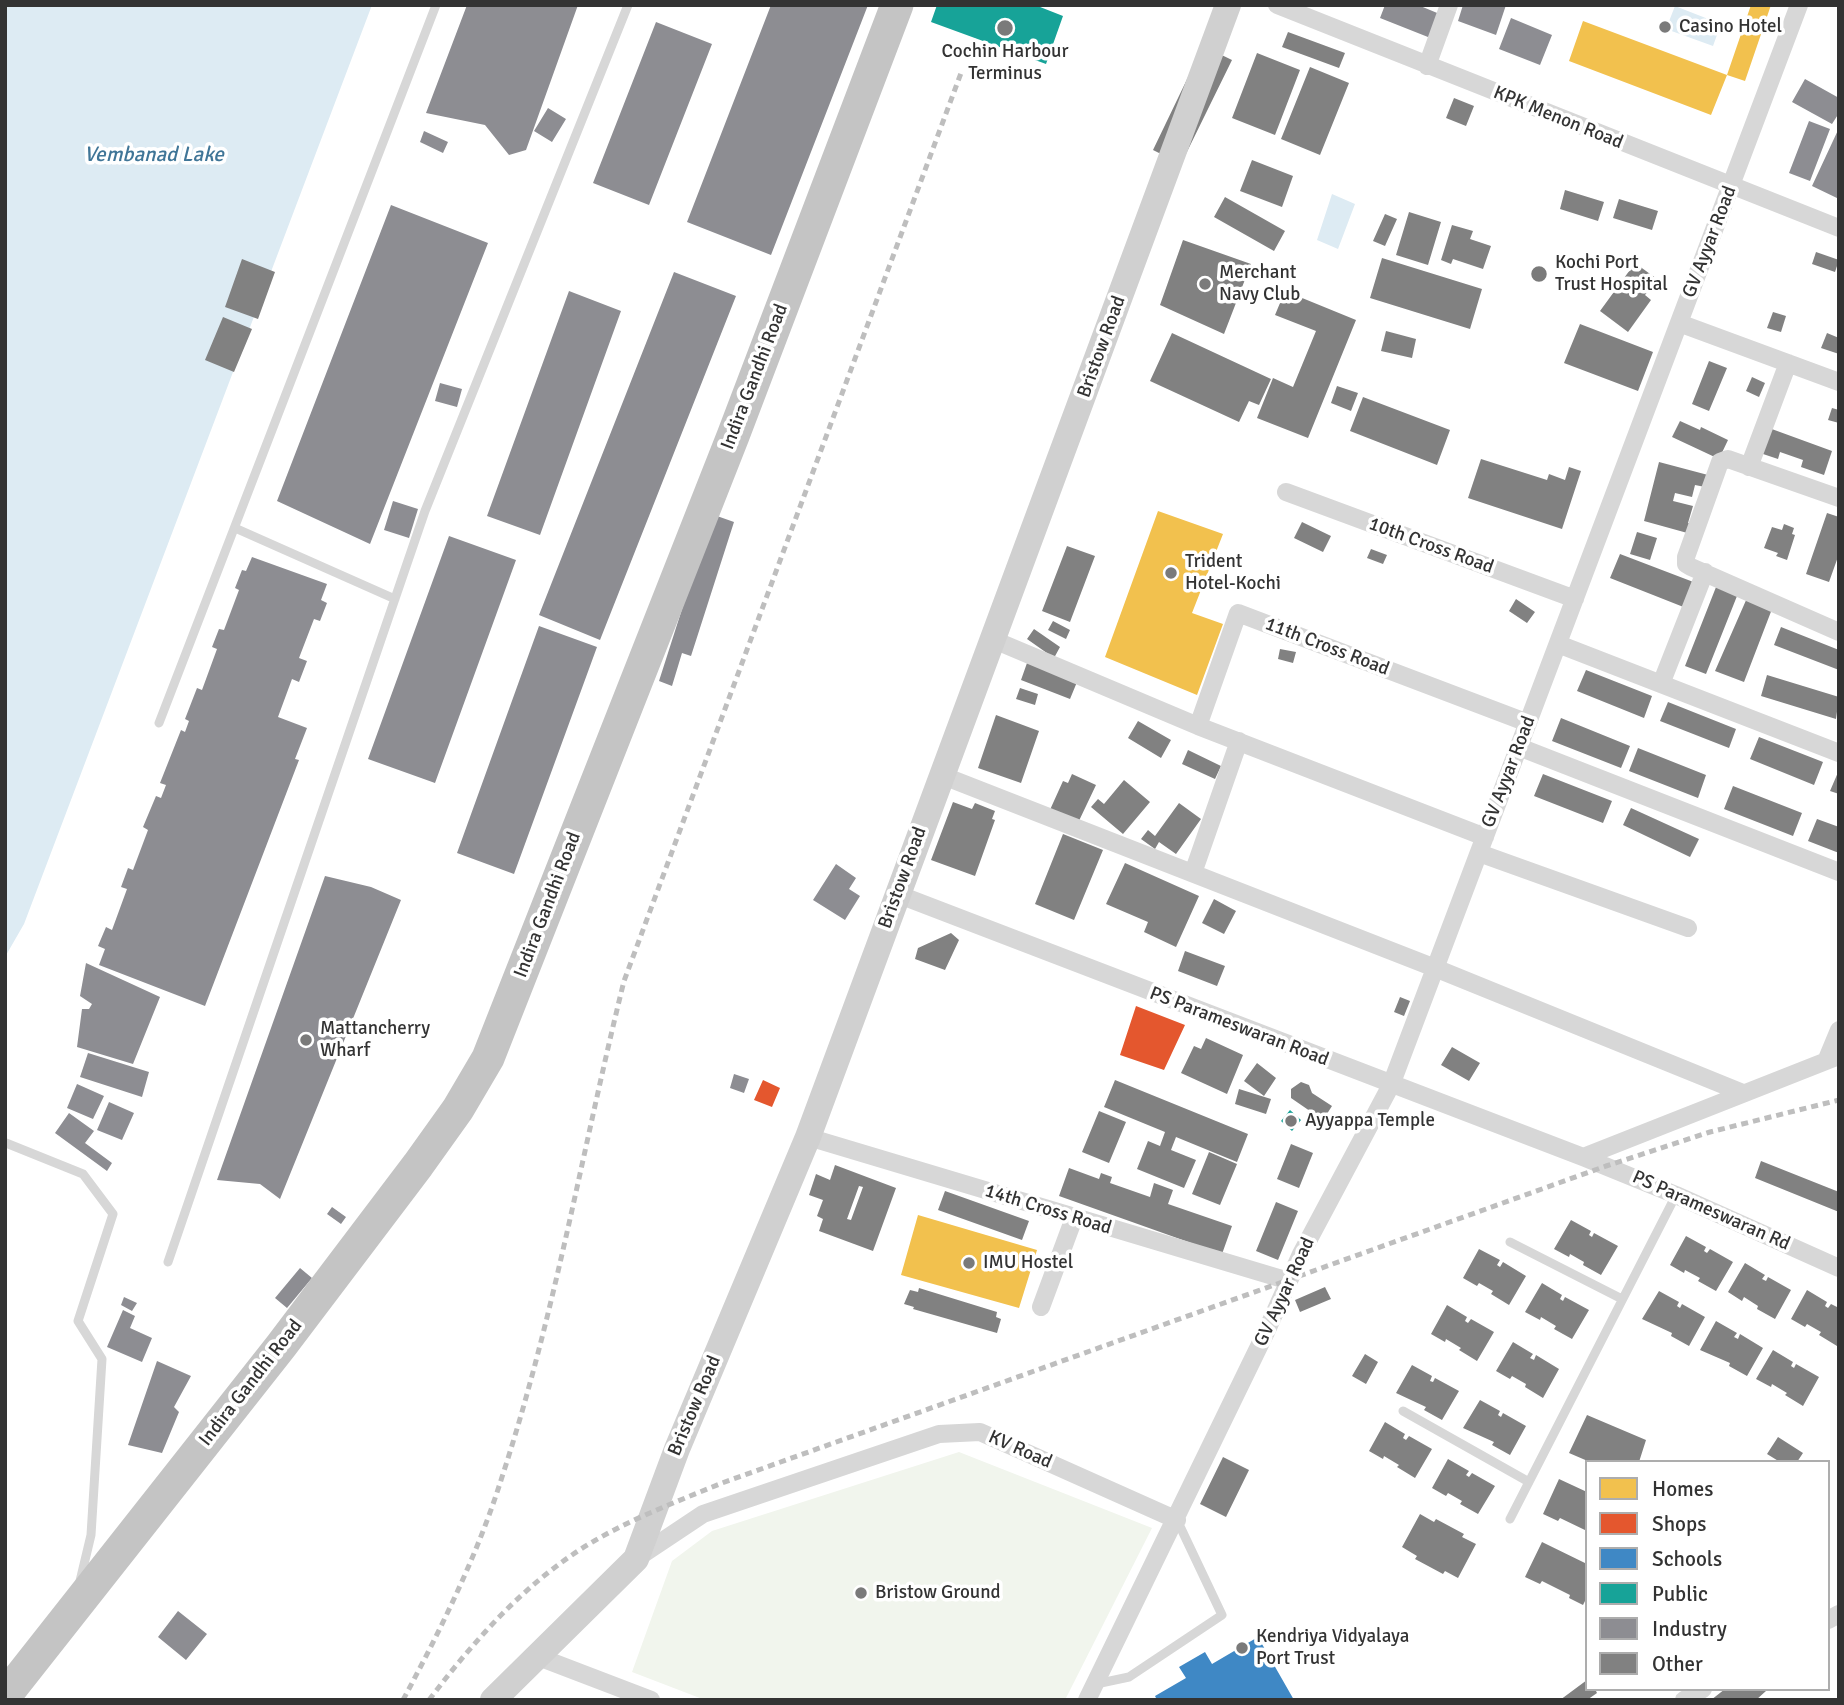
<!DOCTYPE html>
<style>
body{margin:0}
#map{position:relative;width:1844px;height:1705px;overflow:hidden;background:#fff;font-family:Signika,sans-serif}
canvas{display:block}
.frame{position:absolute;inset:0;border:7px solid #333;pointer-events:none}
.legend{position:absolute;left:1585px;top:1460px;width:245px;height:231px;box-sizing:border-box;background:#fff;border:2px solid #adadad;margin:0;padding:9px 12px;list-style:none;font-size:21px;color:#333}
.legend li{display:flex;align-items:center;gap:14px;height:35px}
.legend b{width:35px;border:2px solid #adadad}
</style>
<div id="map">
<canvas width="1844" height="1705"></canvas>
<div class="frame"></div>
<ul class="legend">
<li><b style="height:19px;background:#f2c14e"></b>Homes</li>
<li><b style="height:19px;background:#e4572e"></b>Shops</li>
<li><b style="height:19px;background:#3f88c5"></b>Schools</li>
<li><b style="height:19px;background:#17a398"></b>Public</li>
<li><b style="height:19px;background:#8d8d92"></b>Industry</li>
<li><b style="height:19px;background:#818181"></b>Other</li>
</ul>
</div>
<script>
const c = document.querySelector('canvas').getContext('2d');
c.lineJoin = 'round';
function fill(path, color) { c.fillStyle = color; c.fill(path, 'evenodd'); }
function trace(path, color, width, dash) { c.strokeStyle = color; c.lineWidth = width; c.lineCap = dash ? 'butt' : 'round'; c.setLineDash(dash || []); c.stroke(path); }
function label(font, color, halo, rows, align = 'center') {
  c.font = font + ' Signika,sans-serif'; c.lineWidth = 7; c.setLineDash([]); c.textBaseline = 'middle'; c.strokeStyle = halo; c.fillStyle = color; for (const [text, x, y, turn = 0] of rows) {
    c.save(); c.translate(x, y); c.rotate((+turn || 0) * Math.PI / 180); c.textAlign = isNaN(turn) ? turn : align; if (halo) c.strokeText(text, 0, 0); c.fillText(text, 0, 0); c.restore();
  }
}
fill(new Path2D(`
 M 959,1452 L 1152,1528 L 1065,1700 L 705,1700 L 632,1672 L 672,1561 L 712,1531 Z`), '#f1f5ed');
fill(new Path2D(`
 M 5,5 L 372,5 L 24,924 L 5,957 Z
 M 1675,6 L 1721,24 L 1713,46 L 1666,29 Z
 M 1332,194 L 1355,204 L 1338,249 L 1317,240 Z`), '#ddebf3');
fill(new Path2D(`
 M 1751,5 L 1771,5 L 1745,81 L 1727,75 Z
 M 1583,21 L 1727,75 L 1711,115 L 1569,61 Z
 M 1158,511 L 1223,534 L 1192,613 L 1223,624 L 1197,695 L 1105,657 Z
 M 918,1215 L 1037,1250 L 1019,1308 L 901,1275 Z`), '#f2c14e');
fill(new Path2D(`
 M 1136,1006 L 1185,1025 L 1164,1070 L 1120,1055 Z
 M 763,1080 L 780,1088 L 772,1107 L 754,1100 Z`), '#e4572e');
fill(new Path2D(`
 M 1258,1637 L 1294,1700 L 1157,1700 L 1155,1696 L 1186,1678 L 1179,1667 L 1205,1652 L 1212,1664 Z`), '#3f88c5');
fill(new Path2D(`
 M 937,5 L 1035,5 L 1063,16 L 1046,64 L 931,22 Z
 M 1290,1110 L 1301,1120 L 1292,1131 L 1281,1121 Z`), '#17a398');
fill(new Path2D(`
 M 467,5 L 578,5 L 526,150 L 509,155 L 485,125 L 426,113 Z
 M 771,5 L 868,5 L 771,255 L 687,222 Z
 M 1385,5 L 1418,5 L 1442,15 L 1433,39 L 1380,18 Z
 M 1463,5 L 1506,5 L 1496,35 L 1458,21 Z
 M 1511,18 L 1552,35 L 1540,65 L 1499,49 Z
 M 656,22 L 712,44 L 649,205 L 593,183 Z
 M 1805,79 L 1839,98 L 1839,113 L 1832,124 L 1792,102 Z
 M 548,108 L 566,119 L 552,142 L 534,131 Z
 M 1809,121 L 1830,129 L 1810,181 L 1789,173 Z
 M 1839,128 L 1839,199 L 1812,186 Z
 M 424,131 L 448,142 L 443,153 L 420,142 Z
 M 391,205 L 488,243 L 370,544 L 277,501 Z
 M 674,272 L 736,296 L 600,640 L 539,615 Z
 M 569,291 L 621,311 L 540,535 L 487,516 Z
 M 440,383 L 462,389 L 457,407 L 435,401 Z
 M 393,501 L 418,509 L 409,538 L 384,530 Z
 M 717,516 L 734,522 L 691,656 L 682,653 L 672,686 L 659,681 L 683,606 Z
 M 449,536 L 516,560 L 435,783 L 368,759 Z
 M 252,557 L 327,584 L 321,600 L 327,603 L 320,621 L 314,619 L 299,658 L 307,661 L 299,682 L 292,679 L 278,717 L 307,728 L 295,759 L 299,760 L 205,1006 L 99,965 L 105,949 L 98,946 L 106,927 L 112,930 L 127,889 L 121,887 L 128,868 L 133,870 L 148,830 L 143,827 L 156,796 L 161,798 L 166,785 L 160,783 L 181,730 L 185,732 L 189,721 L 185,719 L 197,688 L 202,690 L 217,649 L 212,647 L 219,629 L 224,630 L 239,590 L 235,588 L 242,570 L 246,571 Z
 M 539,626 L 597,647 L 514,874 L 457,853 Z
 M 836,864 L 856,878 L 849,889 L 860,896 L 845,920 L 813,900 Z
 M 325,876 L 371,887 L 401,900 L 280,1199 L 260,1184 L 217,1180 Z
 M 86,963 L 160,997 L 133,1064 L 77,1047 L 82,1009 L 89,1009 L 92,1004 L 80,996 Z
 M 88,1053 L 149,1072 L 142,1097 L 80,1077 Z
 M 734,1074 L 749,1079 L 744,1093 L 730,1088 Z
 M 77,1084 L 104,1096 L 93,1119 L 67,1108 Z
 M 109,1102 L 134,1113 L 122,1140 L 97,1130 Z
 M 69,1113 L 94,1131 L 85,1143 L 112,1163 L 107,1171 L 55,1133 Z
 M 332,1207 L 346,1217 L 341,1224 L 327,1214 Z
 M 300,1268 L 312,1278 L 287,1308 L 275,1298 Z
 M 124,1297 L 137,1303 L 132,1311 L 121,1305 Z
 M 123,1310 L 135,1316 L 130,1328 L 152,1338 L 142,1362 L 107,1347 Z
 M 157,1361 L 191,1376 L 174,1407 L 179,1412 L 162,1453 L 128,1445 Z
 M 178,1611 L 207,1634 L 186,1660 L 158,1637 Z`), '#8d8d92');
fill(new Path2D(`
 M 1288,32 L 1345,53 L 1339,68 L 1282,47 Z
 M 1203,46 L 1232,60 L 1181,164 L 1153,150 Z
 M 1257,53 L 1300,70 L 1275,135 L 1232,118 Z
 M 1310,67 L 1349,83 L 1320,155 L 1281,139 Z
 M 1454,98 L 1474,106 L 1466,126 L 1446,118 Z
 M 1252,160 L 1293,176 L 1282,207 L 1240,191 Z
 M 1565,190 L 1604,202 L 1598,221 L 1560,209 Z
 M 1225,197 L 1285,231 L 1274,251 L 1214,217 Z
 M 1619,199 L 1658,211 L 1652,230 L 1613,218 Z
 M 1409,212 L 1441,222 L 1428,265 L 1396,255 Z
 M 1385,214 L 1397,219 L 1385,246 L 1373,241 Z
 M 1452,225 L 1473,231 L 1470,239 L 1491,246 L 1483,269 L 1453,259 L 1451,264 L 1441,260 Z
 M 1183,240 L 1251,264 L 1224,334 L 1160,305 Z
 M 1816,252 L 1839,260 L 1835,272 L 1812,264 Z
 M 1382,258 L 1482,289 L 1470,329 L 1370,298 Z
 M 242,259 L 275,272 L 258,319 L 225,307 Z
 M 1635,263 L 1657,279 L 1645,295 L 1651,300 L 1628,332 L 1600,311 Z
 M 1285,291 L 1356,320 L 1308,438 L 1257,418 L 1273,378 L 1293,387 L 1316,331 L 1275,315 Z
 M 1773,312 L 1786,316 L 1781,332 L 1767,328 Z
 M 223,317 L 252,329 L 234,372 L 205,360 Z
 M 1580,324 L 1653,352 L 1638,391 L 1564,363 Z
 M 1386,331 L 1416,339 L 1412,358 L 1381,351 Z
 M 1172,333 L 1271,379 L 1259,405 L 1249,401 L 1239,422 L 1150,381 Z
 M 1827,333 L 1839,338 L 1839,354 L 1821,348 Z
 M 1709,361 L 1727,368 L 1709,411 L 1692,404 Z
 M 1752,377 L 1765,383 L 1759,397 L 1746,391 Z
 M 1337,386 L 1358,393 L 1351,411 L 1331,403 Z
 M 1363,397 L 1450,430 L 1437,465 L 1350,431 Z
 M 1832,408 L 1839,410 L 1839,423 L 1828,420 Z
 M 1680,421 L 1700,430 L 1701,427 L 1728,440 L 1719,459 L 1672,437 Z
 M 1769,428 L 1832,451 L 1824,475 L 1801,467 L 1803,460 L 1780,452 L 1778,459 L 1760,453 Z
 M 1481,459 L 1547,480 L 1549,474 L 1565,480 L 1569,467 L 1581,471 L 1562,529 L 1468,498 Z
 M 1659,462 L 1708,475 L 1705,487 L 1695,485 L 1692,497 L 1675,493 L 1673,501 L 1693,506 L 1688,523 L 1694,525 L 1691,534 L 1644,521 Z
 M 1827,513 L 1839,517 L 1839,554 L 1829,582 L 1806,574 Z
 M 1302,522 L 1331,536 L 1323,552 L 1294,538 Z
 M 1784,524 L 1794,528 L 1792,534 L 1795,535 L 1787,560 L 1776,556 L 1778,553 L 1764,548 L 1772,527 L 1782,530 Z
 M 1637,532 L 1657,538 L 1650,560 L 1630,554 Z
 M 1067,546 L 1095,556 L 1070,622 L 1042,611 Z
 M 1371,549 L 1387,555 L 1383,564 L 1367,558 Z
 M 1620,554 L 1696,583 L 1686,608 L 1610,578 Z
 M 1718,582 L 1739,591 L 1706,674 L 1685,666 Z
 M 1747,598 L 1772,609 L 1744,682 L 1715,671 Z
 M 1516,599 L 1535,612 L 1527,623 L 1509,611 Z
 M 1053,621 L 1070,630 L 1066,639 L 1048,630 Z
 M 1781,627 L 1839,650 L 1839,670 L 1774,645 Z
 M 1034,629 L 1060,647 L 1054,658 L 1027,639 Z
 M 1280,649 L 1296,652 L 1293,663 L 1278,659 Z
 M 1027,663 L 1077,682 L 1070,699 L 1021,680 Z
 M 1586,670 L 1652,696 L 1644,718 L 1577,691 Z
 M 1767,675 L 1839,697 L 1836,719 L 1761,696 Z
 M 1020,688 L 1038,694 L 1035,705 L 1016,699 Z
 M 1668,702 L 1736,729 L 1729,748 L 1660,721 Z
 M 996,715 L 1039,731 L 1021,783 L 978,768 Z
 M 1561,718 L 1630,746 L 1621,768 L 1552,741 Z
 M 1138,721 L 1171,740 L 1161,758 L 1128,738 Z
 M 1759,737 L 1823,762 L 1814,785 L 1750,759 Z
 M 1638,748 L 1706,775 L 1698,798 L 1629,771 Z
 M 1188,750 L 1221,766 L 1215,779 L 1182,764 Z
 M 1839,770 L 1839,794 L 1830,791 Z
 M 1072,774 L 1096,785 L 1077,825 L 1049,812 L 1063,781 L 1068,783 Z
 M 1543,774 L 1612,801 L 1603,823 L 1534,796 Z
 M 1124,780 L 1150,802 L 1123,834 L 1091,807 L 1098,799 L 1104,804 Z
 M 1733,786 L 1802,813 L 1793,836 L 1724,809 Z
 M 953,802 L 972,809 L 975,803 L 995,811 L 992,819 L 995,820 L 975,876 L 931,860 Z
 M 1179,803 L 1201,819 L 1176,854 L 1159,842 L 1155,849 L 1141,839 L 1148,830 L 1155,836 Z
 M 1631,808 L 1699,839 L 1690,857 L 1623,825 Z
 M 1817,819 L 1839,827 L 1839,853 L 1808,841 Z
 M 1063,834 L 1103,850 L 1074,920 L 1035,904 Z
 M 1125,863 L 1199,896 L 1176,947 L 1144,932 L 1148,922 L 1106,904 Z
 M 1214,899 L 1236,911 L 1224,934 L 1202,923 Z
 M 951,933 L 959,940 L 945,970 L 915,959 L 918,948 Z
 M 1185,951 L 1225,966 L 1217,986 L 1178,971 Z
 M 1400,997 L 1410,1001 L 1404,1016 L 1394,1012 Z
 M 1206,1038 L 1243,1055 L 1227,1094 L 1181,1073 L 1194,1046 L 1201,1049 Z
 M 1452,1047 L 1480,1063 L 1469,1081 L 1441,1065 Z
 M 1257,1063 L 1276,1078 L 1264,1096 L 1244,1081 Z
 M 1115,1080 L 1248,1134 L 1237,1162 L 1176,1137 L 1171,1150 L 1196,1160 L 1184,1188 L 1137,1169 L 1148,1141 L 1160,1146 L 1165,1132 L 1104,1107 Z
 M 1301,1082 L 1309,1085 L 1312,1093 L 1332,1106 L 1323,1120 L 1291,1098 L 1291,1089 Z
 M 1239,1089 L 1271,1099 L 1266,1114 L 1235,1104 Z
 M 1099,1111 L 1126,1122 L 1109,1163 L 1082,1152 Z
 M 1291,1144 L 1313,1153 L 1299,1188 L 1277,1179 Z
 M 1209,1152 L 1237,1164 L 1220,1205 L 1192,1194 Z
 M 1761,1161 L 1839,1192 L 1839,1212 L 1755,1178 Z
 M 835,1165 L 896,1188 L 873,1251 L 819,1231 L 823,1219 L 817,1216 L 823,1200 L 809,1195 L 816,1174 L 830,1180 ZM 859,1186 L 863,1187 L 851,1220 L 847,1219 Z
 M 1069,1168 L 1099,1179 L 1101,1173 L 1112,1177 L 1110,1183 L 1150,1197 L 1154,1183 L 1173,1190 L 1168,1204 L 1232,1226 L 1222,1254 L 1059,1196 Z
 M 945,1191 L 1029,1221 L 1022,1240 L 938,1210 Z
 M 1276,1202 L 1298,1211 L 1278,1260 L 1256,1251 Z
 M 1571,1220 L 1591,1231 L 1589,1235 L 1592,1237 L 1594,1233 L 1618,1246 L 1601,1275 L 1583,1265 L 1584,1262 L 1570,1254 L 1569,1257 L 1554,1249 Z
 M 1686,1236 L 1706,1247 L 1704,1251 L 1707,1253 L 1710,1249 L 1733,1262 L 1716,1291 L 1698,1281 L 1700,1278 L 1685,1270 L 1684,1273 L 1670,1265 Z
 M 1479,1249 L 1500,1260 L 1497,1265 L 1500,1267 L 1503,1262 L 1526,1276 L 1509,1305 L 1491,1294 L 1493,1291 L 1479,1283 L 1477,1286 L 1463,1278 Z
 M 1745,1263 L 1765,1275 L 1762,1279 L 1766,1281 L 1768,1277 L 1791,1290 L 1775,1319 L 1757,1309 L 1758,1306 L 1744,1297 L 1742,1301 L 1728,1292 Z
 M 1542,1283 L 1562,1295 L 1560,1299 L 1563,1301 L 1565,1297 L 1589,1310 L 1572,1339 L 1554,1329 L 1556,1326 L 1541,1317 L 1540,1320 L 1525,1312 Z
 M 1325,1287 L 1331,1299 L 1300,1312 L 1295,1300 Z
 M 919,1288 L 997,1312 L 996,1317 L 1001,1319 L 997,1333 L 913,1309 L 914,1307 L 904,1304 L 910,1290 L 918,1292 Z
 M 1807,1290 L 1827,1302 L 1825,1306 L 1828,1308 L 1831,1304 L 1839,1308 L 1837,1346 L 1819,1335 L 1821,1332 L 1807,1324 L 1805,1327 L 1791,1319 Z
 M 1659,1291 L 1679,1302 L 1677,1306 L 1680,1308 L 1682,1304 L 1705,1317 L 1689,1346 L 1671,1336 L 1672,1333 L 1642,1319 Z
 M 1447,1305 L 1467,1317 L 1465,1321 L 1468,1323 L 1471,1319 L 1494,1332 L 1477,1361 L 1459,1350 L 1461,1348 L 1446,1339 L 1445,1342 L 1431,1334 Z
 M 1716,1321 L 1737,1333 L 1734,1337 L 1738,1339 L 1740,1334 L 1763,1348 L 1747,1376 L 1729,1366 L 1730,1363 L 1700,1350 Z
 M 1513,1342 L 1533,1354 L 1530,1358 L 1534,1360 L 1536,1355 L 1559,1369 L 1543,1398 L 1525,1387 L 1526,1384 L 1512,1376 L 1510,1379 L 1496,1371 Z
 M 1773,1350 L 1793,1362 L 1791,1366 L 1794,1368 L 1796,1364 L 1819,1377 L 1803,1406 L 1785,1395 L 1787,1393 L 1772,1384 L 1771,1387 L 1756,1379 Z
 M 1365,1354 L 1378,1362 L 1366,1384 L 1352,1376 Z
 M 1412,1365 L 1432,1376 L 1430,1381 L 1433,1382 L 1435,1378 L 1459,1391 L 1442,1420 L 1424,1410 L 1426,1407 L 1396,1393 Z
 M 1480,1400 L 1500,1411 L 1498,1415 L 1501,1417 L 1503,1413 L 1526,1426 L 1510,1455 L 1492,1445 L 1494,1442 L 1463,1428 Z
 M 1587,1415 L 1646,1440 L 1639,1462 L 1590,1462 L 1569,1453 Z
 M 1385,1422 L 1405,1434 L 1403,1438 L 1406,1440 L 1409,1436 L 1432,1449 L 1415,1478 L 1397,1467 L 1399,1465 L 1384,1456 L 1383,1459 L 1369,1451 Z
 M 1778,1437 L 1803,1453 L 1797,1462 L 1780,1462 L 1767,1454 Z
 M 1223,1457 L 1249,1470 L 1226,1517 L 1200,1504 Z
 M 1448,1459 L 1469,1471 L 1466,1475 L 1469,1477 L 1472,1473 L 1495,1486 L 1478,1514 L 1460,1504 L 1462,1501 L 1448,1493 L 1446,1496 L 1432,1488 Z
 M 1559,1479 L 1587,1492 L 1587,1531 L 1560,1518 L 1558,1521 L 1543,1514 Z
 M 1420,1514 L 1434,1522 L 1436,1519 L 1464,1534 L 1462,1537 L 1476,1544 L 1458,1578 L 1445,1571 L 1443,1574 L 1415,1559 L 1417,1556 L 1402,1547 Z
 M 1542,1542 L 1587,1564 L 1587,1597 L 1583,1605 L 1569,1598 L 1570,1595 L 1542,1581 L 1540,1584 L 1525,1577 Z
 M 1587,1680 L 1587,1689 L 1595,1689 L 1597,1693 L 1587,1700 L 1560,1700 Z
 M 1725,1689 L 1765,1689 L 1766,1691 L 1756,1700 L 1711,1700 Z`), '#818181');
trace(new Path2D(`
 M 235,528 L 395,599
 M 159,723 L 436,5
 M 6,1143 L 83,1174 L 113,1214 L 78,1321 L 102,1359 L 91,1535 L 80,1581
 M 1510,1242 L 1622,1299
 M 168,1262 L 425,511 L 628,5
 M 1403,1411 L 1529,1482
 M 1510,1519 L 1676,1195
 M 1096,1684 L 1129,1677 L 1222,1615 L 1177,1520`), '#d7d7d7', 9);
trace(new Path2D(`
 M 1277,5 L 1839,228
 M 1427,66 L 1449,5
 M 1679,323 L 1839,382
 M 1749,467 L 1788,363
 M 1286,492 L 1575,599
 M 1839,498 L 1728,459 L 1720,462 L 1686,557 L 1686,564 L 1691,567 L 1839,632
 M 994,640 L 1198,726 L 1485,837
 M 1558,644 L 1839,753
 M 1661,684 L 1705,572
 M 1198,726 L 1238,613 L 1528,723
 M 1519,747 L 1839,872
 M 941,775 L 1435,968 L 1743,1093
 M 1479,853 L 1688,928
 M 1193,873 L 1239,741
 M 897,894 L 1583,1157 L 1676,1195 L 1839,1268
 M 1827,1059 L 1839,1030
 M 808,1137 L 1289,1281
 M 1583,1157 L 1839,1056
 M 1041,1307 L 1074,1218
 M 637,1558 L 703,1514 L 939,1434 L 980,1432 L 1177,1520
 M 1828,1620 L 1839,1614
 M 536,1656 L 651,1700
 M 1087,1700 L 1266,1332 L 1301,1254 L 1391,1085 L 1799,5
 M 1684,1700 L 1703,1689`), '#d7d7d7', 18);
trace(new Path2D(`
 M 493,1700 L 636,1559 L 677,1449 L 808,1137 L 1228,5`), '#d0d0d0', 26);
trace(new Path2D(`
 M 5,1696 L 281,1346 L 418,1165 L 458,1109 L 488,1058 L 733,436 L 897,5`), '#c4c4c4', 33);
trace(new Path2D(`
 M 403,1700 C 441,1629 478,1554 502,1477 C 555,1315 583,1146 624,981 L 961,73
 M 429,1700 C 470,1646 515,1594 572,1555 C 617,1524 671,1504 722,1483 L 1606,1166 L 1710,1132 L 1839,1100`), '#bebebe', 5, [7, 5]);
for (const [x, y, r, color] of [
 [1665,27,7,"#7a7a7a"],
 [1005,28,9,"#7a7a7a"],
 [1539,274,9,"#7a7a7a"],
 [1205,284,7,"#7a7a7a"],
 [1171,573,7,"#7a7a7a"],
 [306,1040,7,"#7a7a7a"],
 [1291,1121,7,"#7a7a7a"],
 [969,1263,7,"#7a7a7a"],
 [861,1593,7,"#7a7a7a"],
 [1242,1648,7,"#7a7a7a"]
]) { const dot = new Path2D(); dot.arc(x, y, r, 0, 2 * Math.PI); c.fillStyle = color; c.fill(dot); trace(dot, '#fff', 2.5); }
label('19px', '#333', '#fff', [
 ["Casino Hotel",1679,27],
 ["Cochin Harbour",1005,52,"center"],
 ["Terminus",1005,74,"center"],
 ["Kochi Port",1555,263],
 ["Trust Hospital",1555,285],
 ["Merchant",1219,273],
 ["Navy Club",1219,295],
 ["Trident",1185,562],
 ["Hotel-Kochi",1185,584],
 ["Mattancherry",320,1029],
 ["Wharf",320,1051],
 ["Ayyappa Temple",1305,1121],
 ["IMU Hostel",983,1263],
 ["Bristow Ground",875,1593],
 ["Kendriya Vidyalaya",1256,1637],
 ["Port Trust",1256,1659]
], 'left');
label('19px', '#333', '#fff', [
 ["KPK Menon Road",1558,118,22],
 ["GV Ayyar Road",1710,242,-69],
 ["Bristow Road",1102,347,-70],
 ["Indira Gandhi Road",755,377,-69],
 ["10th Cross Road",1431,546,20],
 ["11th Cross Road",1327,647,21],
 ["GV Ayyar Road",1509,772,-69],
 ["Bristow Road",903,878,-70],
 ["Indira Gandhi Road",548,905,-69],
 ["PS Parameswaran Road",1239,1027,21],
 ["14th Cross Road",1048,1210,17],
 ["PS Parameswaran Rd",1711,1211,24],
 ["GV Ayyar Road",1285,1292,-65],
 ["Indira Gandhi Road",251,1383,-52],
 ["Bristow Road",695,1406,-67],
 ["KV Road",1020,1450,24]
]);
label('italic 21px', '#3f7597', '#fff', [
 ["Vembanad Lake",154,155]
]);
</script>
